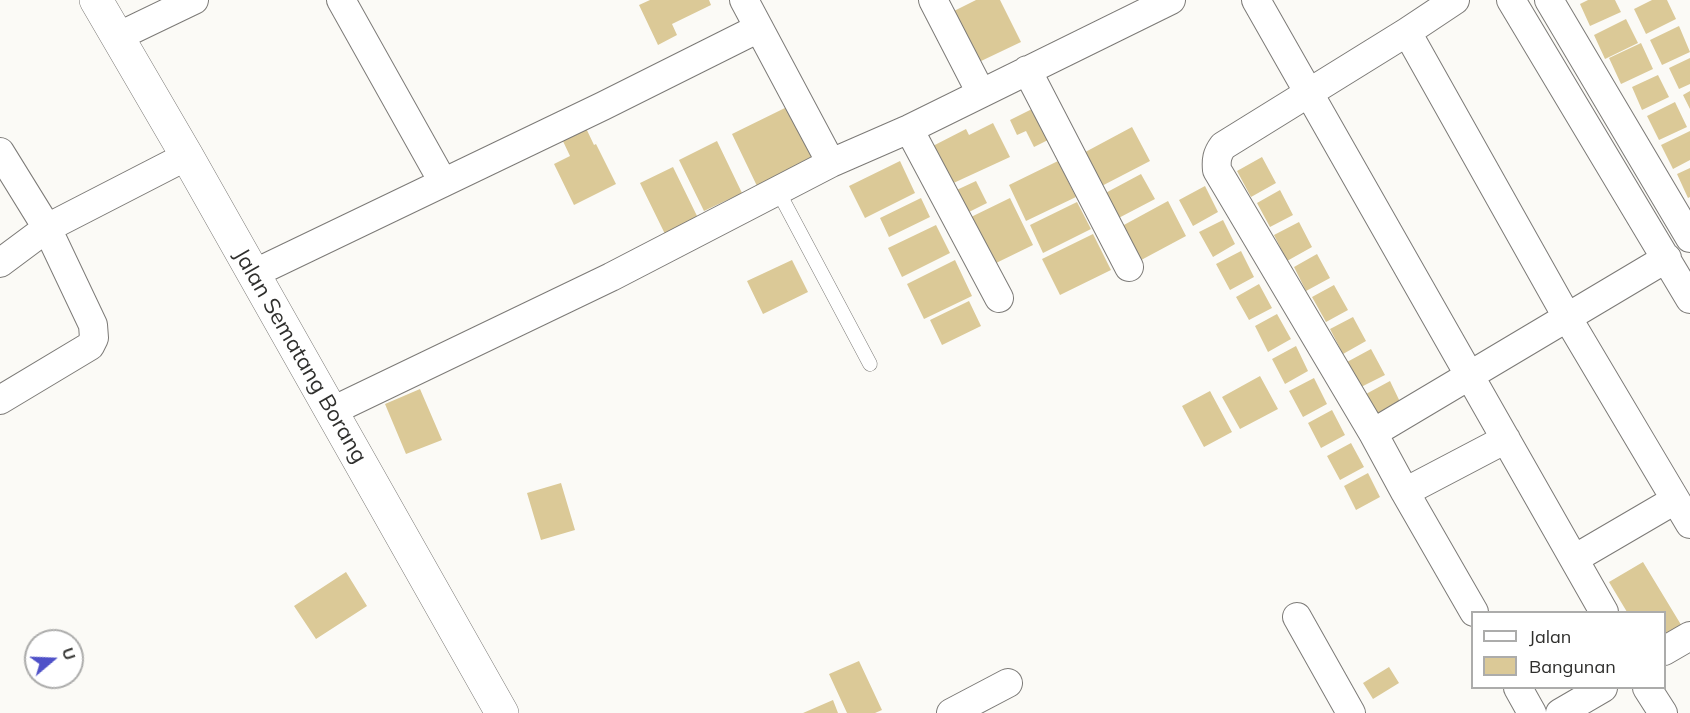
<!DOCTYPE html>
<style>
body{margin:0}
#map{position:relative;width:1690px;height:713px;overflow:hidden;background:#fbfaf6;font-family:Mulish,sans-serif}
canvas{display:block}
.legend{position:absolute;left:1471px;top:611px;width:195px;height:78px;box-sizing:border-box;background:#fff;border:2px solid #acacab;margin:0;padding:8px 10px;list-style:none;font-size:18px;color:#2f2f2d}
.legend li{display:flex;align-items:center;gap:12px;height:30px}
.legend b{width:30px;border:2px solid #acacab}
.north{position:absolute;left:24px;top:629px;width:60px;height:60px;box-sizing:border-box;background:#fff;border:2px solid #acacab;border-radius:50%;rotate:71deg;font-size:16px;font-weight:700;line-height:24px;text-align:center;color:#2f2f2d}
.north::after{content:'';display:block;margin:auto;width:21px;height:27px;background:#4f51c8;clip-path:polygon(50% 0,100% 100%,50% 72%,0 100%)}
</style>
<div id="map">
<canvas width="1690" height="713"></canvas>
<ul class="legend">
<li><b style="height:8px;background:#fff"></b>Jalan</li>
<li><b style="height:16px;background:#dbc997"></b>Bangunan</li>
</ul>
<div class="north">U</div>
</div>
<script>
const c = document.querySelector('canvas').getContext('2d');
c.lineJoin = 'round';
function fill(path, color) { c.fillStyle = color; c.fill(path, 'evenodd'); }
function trace(path, color, width, dash) { c.strokeStyle = color; c.lineWidth = width; c.lineCap = dash ? 'butt' : 'round'; c.setLineDash(dash || []); c.stroke(path); }
function label(font, color, halo, rows, align = 'center') {
  c.font = font + ' Mulish,sans-serif'; c.lineWidth = 6; c.setLineDash([]); c.textBaseline = 'middle'; c.strokeStyle = halo; c.fillStyle = color; for (const [text, x, y, turn = 0] of rows) {
    c.save(); c.translate(x, y); c.rotate((+turn || 0) * Math.PI / 180); c.textAlign = isNaN(turn) ? turn : align; if (halo) c.strokeText(text, 0, 0); c.fillText(text, 0, 0); c.restore();
  }
}
fill(new Path2D(`
 M 650,0 L 709,0 L 711,5 L 672,24 L 677,35 L 658,45 L 639,5 Z
 M 976,0 L 1000,0 L 1021,42 L 979,62 L 954,11 Z
 M 1588,0 L 1615,0 L 1621,12 L 1590,26 L 1580,4 Z
 M 1652,0 L 1667,0 L 1676,19 L 1646,34 L 1634,9 Z
 M 1626,19 L 1638,43 L 1605,59 L 1594,35 Z
 M 1679,26 L 1690,52 L 1662,65 L 1650,40 Z
 M 1641,43 L 1653,69 L 1621,84 L 1609,58 Z
 M 1690,58 L 1690,84 L 1679,89 L 1669,68 Z
 M 1658,75 L 1669,97 L 1642,110 L 1632,87 Z
 M 1690,91 L 1690,109 L 1683,95 Z
 M 1675,102 L 1687,127 L 1659,140 L 1647,116 Z
 M 789,106 L 814,158 L 757,186 L 732,134 Z
 M 1034,108 L 1048,140 L 1034,147 L 1026,131 L 1017,135 L 1010,120 Z
 M 993,123 L 1010,157 L 947,186 L 929,148 L 966,129 L 969,135 Z
 M 585,126 L 594,145 L 596,144 L 616,184 L 574,205 L 554,164 L 570,156 L 561,137 Z
 M 1132,127 L 1150,161 L 1094,190 L 1076,157 Z
 M 1690,131 L 1690,160 L 1673,169 L 1661,145 Z
 M 717,141 L 742,193 L 704,211 L 679,160 Z
 M 1262,157 L 1276,183 L 1251,197 L 1237,171 Z
 M 900,161 L 915,193 L 865,218 L 849,186 Z
 M 1058,161 L 1076,197 L 1026,221 L 1009,185 Z
 M 673,167 L 698,218 L 665,234 L 640,183 Z
 M 1690,168 L 1690,197 L 1688,198 L 1677,174 Z
 M 1141,174 L 1155,199 L 1111,222 L 1098,197 Z
 M 976,181 L 987,203 L 959,217 L 948,194 Z
 M 1205,186 L 1218,212 L 1193,226 L 1179,200 Z
 M 1280,190 L 1293,215 L 1270,227 L 1257,203 Z
 M 921,198 L 930,217 L 889,237 L 880,218 Z
 M 1010,198 L 1033,245 L 992,265 L 969,218 Z
 M 1168,201 L 1186,236 L 1130,266 L 1111,232 Z
 M 1077,202 L 1091,229 L 1043,253 L 1030,225 Z
 M 1223,220 L 1235,244 L 1213,257 L 1199,232 Z
 M 1299,222 L 1312,247 L 1287,261 L 1274,235 Z
 M 936,225 L 950,253 L 902,277 L 888,248 Z
 M 1093,234 L 1111,270 L 1060,295 L 1042,259 Z
 M 1241,251 L 1254,277 L 1230,290 L 1216,264 Z
 M 1317,254 L 1330,278 L 1306,291 L 1294,267 Z
 M 792,260 L 808,292 L 763,314 L 747,281 Z
 M 955,260 L 972,296 L 924,319 L 907,284 Z
 M 1259,284 L 1272,308 L 1249,320 L 1236,297 Z
 M 1334,285 L 1348,310 L 1326,322 L 1312,297 Z
 M 969,301 L 981,326 L 942,345 L 930,320 Z
 M 1277,314 L 1291,339 L 1268,352 L 1255,326 Z
 M 1353,317 L 1366,341 L 1343,354 L 1330,329 Z
 M 1296,346 L 1308,371 L 1285,384 L 1272,359 Z
 M 1371,349 L 1385,375 L 1361,387 L 1347,362 Z
 M 1260,376 L 1278,409 L 1240,429 L 1222,397 Z
 M 1314,378 L 1327,404 L 1303,417 L 1289,391 Z
 M 1390,381 L 1402,406 L 1379,418 L 1366,394 Z
 M 420,389 L 442,440 L 406,454 L 385,404 Z
 M 1210,391 L 1232,432 L 1204,447 L 1182,406 Z
 M 1332,410 L 1345,435 L 1321,448 L 1308,423 Z
 M 1351,443 L 1364,467 L 1340,480 L 1327,456 Z
 M 1368,473 L 1380,497 L 1356,510 L 1344,486 Z
 M 561,483 L 575,530 L 541,540 L 527,493 Z
 M 1643,562 L 1683,628 L 1664,639 L 1664,612 L 1627,612 L 1609,582 Z
 M 346,572 L 367,606 L 316,639 L 294,606 Z
 M 859,661 L 882,710 L 875,713 L 847,713 L 829,674 Z
 M 1389,667 L 1399,683 L 1373,699 L 1363,683 Z
 M 833,700 L 838,713 L 803,713 Z`), '#dbc997');
const lane = new Path2D(`
 M 778,191 L 870,364`);
const street = new Path2D(`
 M 341,0 L 443,182
 M 744,0 L 831,163
 M 933,0 L 981,93
 M 1256,0 L 1604,612
 M 1511,0 L 1690,299
 M 1549,0 L 1690,238
 M 1407,32 L 1455,0
 M 117,37 L 194,0
 M 1027,70 L 1129,267
 M 909,129 L 999,298
 M 0,152 L 47,228 L 93,325 L 94,338 L 90,346 L 0,400
 M 0,263 L 47,228 L 187,156
 M 253,274 L 603,106 L 759,28
 M 332,411 L 611,277 L 831,163 L 909,129 L 1171,0
 M 1373,433 L 1667,258
 M 1405,492 L 1506,439
 M 1574,559 L 1675,500
 M 1474,612 L 1405,492 L 1373,433 L 1217,170 C 1216,160 1217,154 1223,146 L 1407,32 L 1567,317 L 1690,524
 M 1297,617 L 1351,713
 M 1664,651 L 1690,636
 M 1518,688 L 1532,713
 M 1647,688 L 1663,713
 M 951,713 L 1008,683
 M 1560,713 L 1603,688`);
const secondary = new Path2D(`
 M 96,0 L 187,156 L 502,713`);
trace(lane, '#7c7a77', 15);
trace(street, '#7c7a77', 30);
trace(secondary, '#7c7a77', 34);
trace(lane, '#fff', 14);
trace(street, '#fff', 28);
trace(secondary, '#fff', 33);
label('22px', '#2f2f2d', '#fff', [
 ["Jalan Sematang Borang",300,356,60]
]);
</script>
